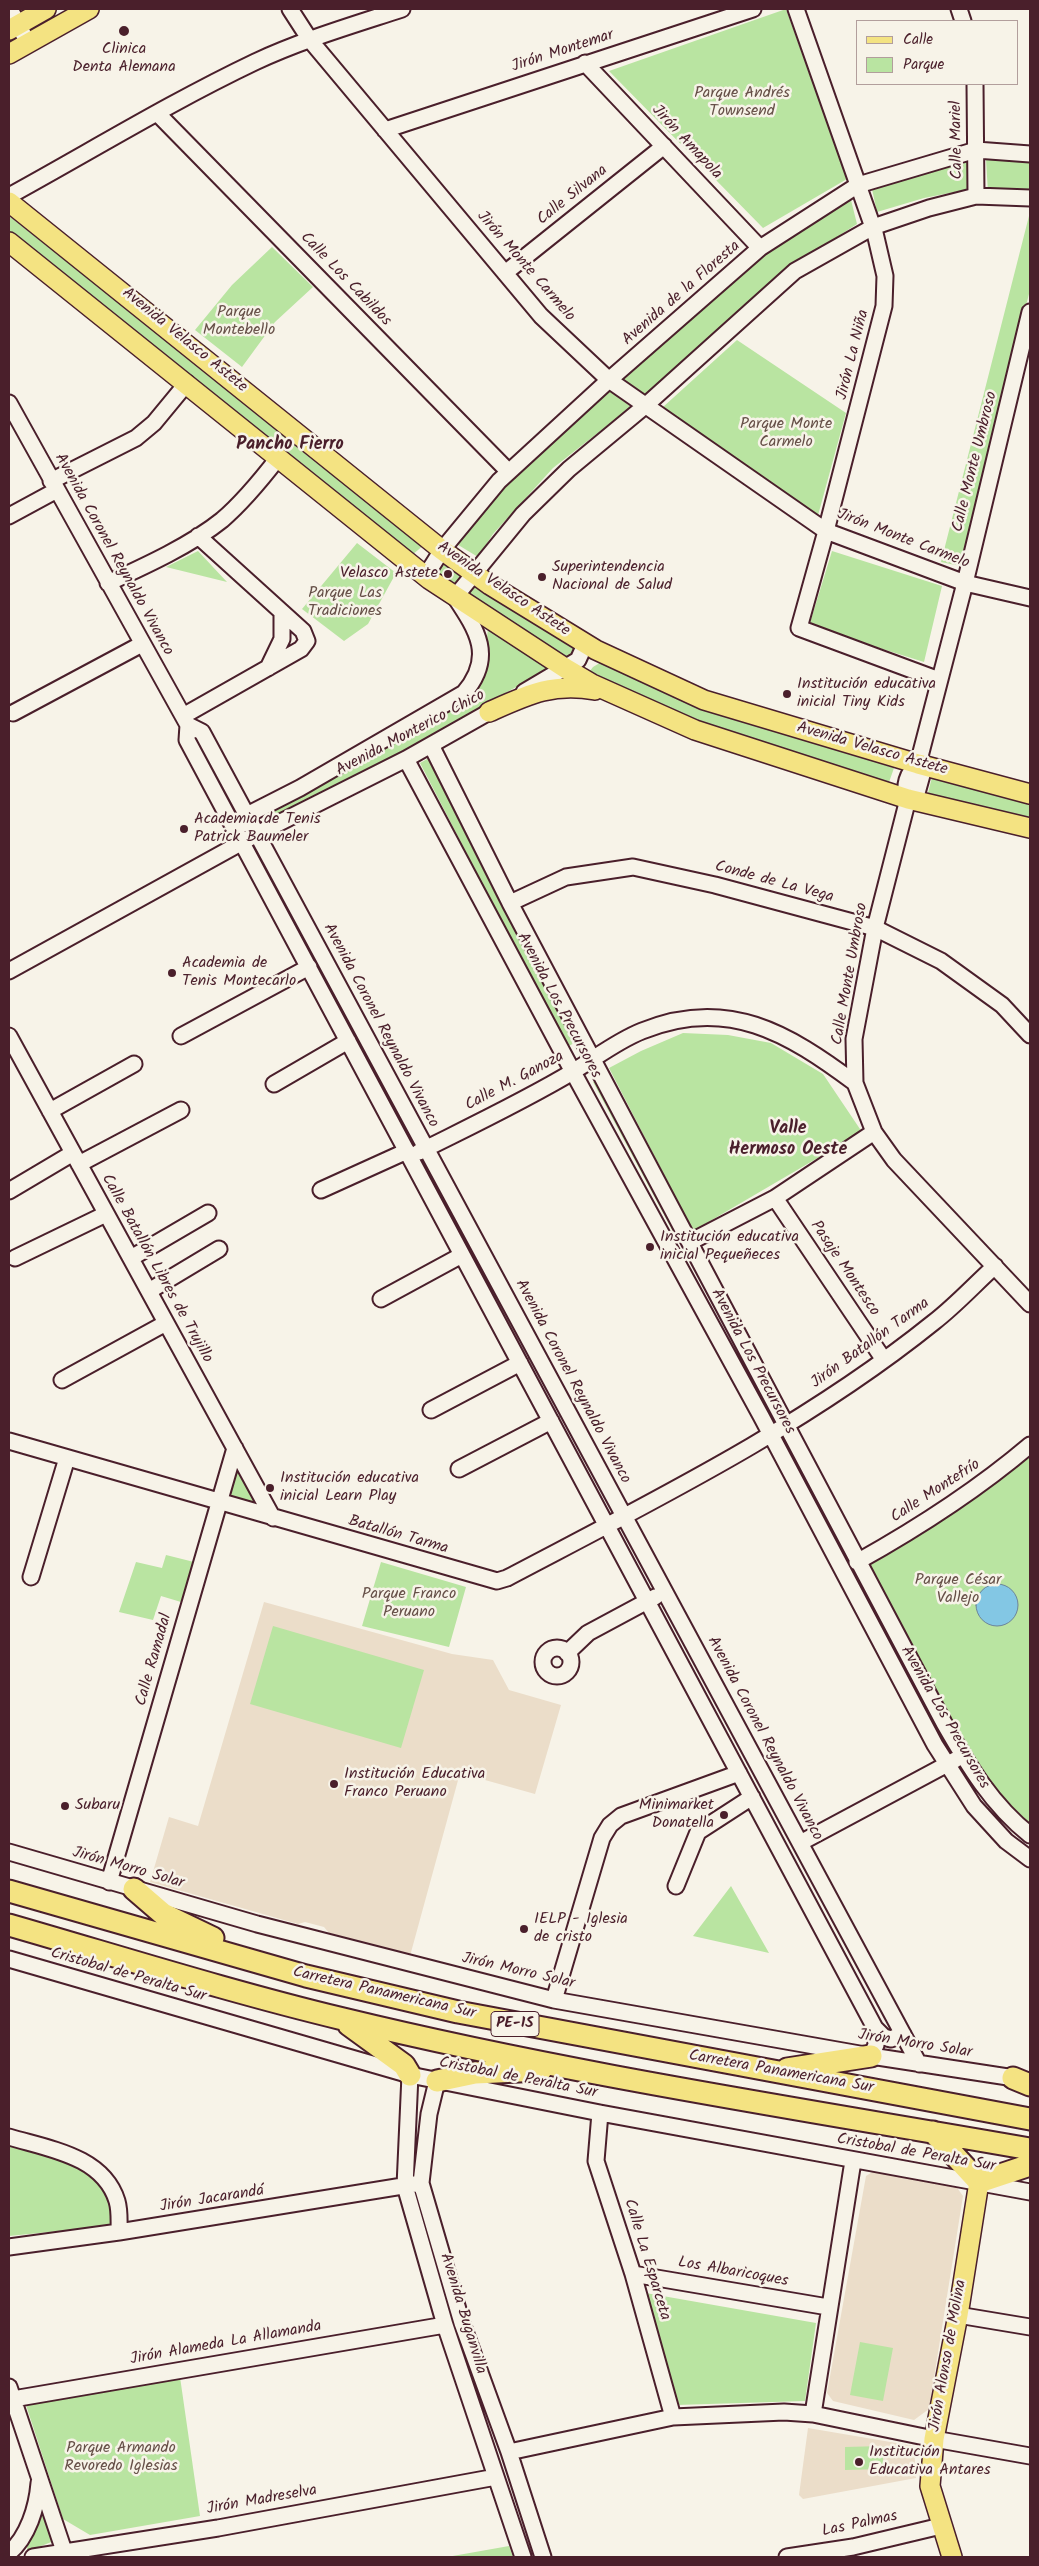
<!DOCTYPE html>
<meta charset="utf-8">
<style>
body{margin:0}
#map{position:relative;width:1039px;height:2566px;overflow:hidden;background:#f7f3e8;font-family:Kalam,sans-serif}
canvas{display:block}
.frame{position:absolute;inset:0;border:10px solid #4a1f2b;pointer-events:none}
.legend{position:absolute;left:856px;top:20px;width:162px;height:65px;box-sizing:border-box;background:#f7f3e8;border:1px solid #b29e9c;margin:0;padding:6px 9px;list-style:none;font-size:15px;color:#4a1f2b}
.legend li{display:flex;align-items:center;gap:10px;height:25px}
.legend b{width:25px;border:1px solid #b29e9c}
</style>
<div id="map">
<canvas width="1039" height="2566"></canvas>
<div class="frame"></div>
<ul class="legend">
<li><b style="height:6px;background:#f4e382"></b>Calle</li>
<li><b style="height:14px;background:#b9e4a1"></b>Parque</li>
</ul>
</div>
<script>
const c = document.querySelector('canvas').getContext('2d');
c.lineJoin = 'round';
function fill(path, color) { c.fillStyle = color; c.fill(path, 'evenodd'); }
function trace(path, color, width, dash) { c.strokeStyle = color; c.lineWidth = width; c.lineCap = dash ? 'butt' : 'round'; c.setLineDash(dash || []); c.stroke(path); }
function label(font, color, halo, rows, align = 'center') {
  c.font = font + ' Kalam,sans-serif'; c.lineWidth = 5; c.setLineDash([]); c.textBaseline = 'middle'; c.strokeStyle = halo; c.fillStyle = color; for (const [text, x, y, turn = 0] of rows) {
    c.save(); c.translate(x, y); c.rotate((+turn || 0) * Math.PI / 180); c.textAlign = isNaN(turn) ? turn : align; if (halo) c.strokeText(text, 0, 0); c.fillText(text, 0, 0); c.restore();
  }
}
fill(new Path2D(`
 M 264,1602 L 452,1654 L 493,1660 L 509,1690 L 561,1705 L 535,1794 L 460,1773 L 410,1956 L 329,1933 L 324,1927 L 305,1922 L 298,1924 L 150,1882 L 169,1817 L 198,1826 Z
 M 874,2171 L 955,2185 L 963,2196 L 929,2409 L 914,2420 L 833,2401 L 827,2393 L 866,2176 Z
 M 808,2428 L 914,2446 L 916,2478 L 803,2499 L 799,2495 Z`), '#ebddc9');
fill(new Path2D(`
 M 786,9 L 847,179 L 763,228 L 609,71 Z
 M 986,159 L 1030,163 L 1030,190 L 988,193 Z
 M 967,161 L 970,189 L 924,198 L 877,212 L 872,189 L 911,174 Z
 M 850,196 L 857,224 L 789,268 L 650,394 L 643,397 L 623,380 L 766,253 Z
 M 1030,212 L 1030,290 L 960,566 L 941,562 Z
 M 9,216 L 425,544 L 411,556 L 9,235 Z
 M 272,247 L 313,287 L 275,322 L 242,367 L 195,330 L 232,285 Z
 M 737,340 L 846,413 L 817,519 L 663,407 Z
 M 610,391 L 631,407 L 553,468 L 493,534 L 478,557 L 455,543 L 512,478 Z
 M 357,543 L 396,573 L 368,624 L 344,641 L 302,609 Z
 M 198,551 L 227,582 L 166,567 Z
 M 832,551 L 942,586 L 924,662 L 809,626 Z
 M 446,563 L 459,572 L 460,579 L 456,583 L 436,574 L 440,564 Z
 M 475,584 L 575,645 L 577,651 L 570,659 L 562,658 L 466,595 Z
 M 488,628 L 550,668 L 272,824 L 265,822 L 266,812 L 448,710 L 484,669 Z
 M 603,661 L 710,708 L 894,768 L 888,785 L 700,726 L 586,676 L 593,667 Z
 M 429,758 L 576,1042 L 567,1047 L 420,763 Z
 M 932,777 L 1030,801 L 1030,819 L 928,793 Z
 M 683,1033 L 728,1035 L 771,1043 L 823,1074 L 862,1132 L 693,1231 L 609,1068 L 641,1051 Z
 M 599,1079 L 683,1241 L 679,1243 L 593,1082 Z
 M 1030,1444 L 1030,1827 L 988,1782 L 925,1681 L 864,1564 Z
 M 237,1464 L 261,1507 L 227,1496 Z
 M 166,1555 L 194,1562 L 181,1602 L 161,1596 L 153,1620 L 119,1612 L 136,1562 L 162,1568 Z
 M 381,1562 L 466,1587 L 449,1647 L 362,1626 Z
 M 273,1626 L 424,1670 L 401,1748 L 250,1704 Z
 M 731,1886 L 769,1953 L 693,1936 Z
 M 9,2143 C 56,2157 114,2165 111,2226 L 9,2236 Z
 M 640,2292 L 816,2323 L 805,2401 L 677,2405 Z
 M 860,2342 L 893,2348 L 883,2401 L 850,2395 Z
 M 180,2377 L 200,2516 L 90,2535 L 63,2519 L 26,2405 Z
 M 883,2446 L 883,2469 L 845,2470 L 845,2447 Z
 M 42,2501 L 54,2541 L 28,2551 L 25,2541 Z
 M 509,2546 L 513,2557 L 447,2557 Z`), '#b9e4a1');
const water = new Path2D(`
 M976 1605a21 21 0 1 1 42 0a21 21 0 1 1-42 0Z`);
fill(water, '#83c7e4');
trace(water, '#6c849a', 1);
const minor = new Path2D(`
 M 10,9 L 28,43
 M 290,9 L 310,40 L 541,316 L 609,380 L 826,531 L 965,583 L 1030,598
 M 796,9 L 875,233 L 885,276 L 884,306 L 826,531 L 799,628 L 939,680
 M 959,9 L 963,21
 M 585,63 L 760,248
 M 975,84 L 976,196
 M 157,113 L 509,472
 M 385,130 L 753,9
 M 9,196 C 91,151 171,102 255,62 C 302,40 353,25 402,9
 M 505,273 L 664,146
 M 1030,312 L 965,583 L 918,764 C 907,773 903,786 908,799 L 875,928 L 854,1039 L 855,1083 L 874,1132 L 894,1160 L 1030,1304
 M 9,403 L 188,725 L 187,740 L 875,2028 L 876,2045 L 871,2056
 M 51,481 L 136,438 L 154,423 L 187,383
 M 9,516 L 57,490
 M 429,579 L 430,569 L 442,550 L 499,481 L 609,380 L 760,248 L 858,185 L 976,150 L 1030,154
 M 108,583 C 145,566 191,545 222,520 C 243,502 261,480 278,458
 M 268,668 L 282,639 L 282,613
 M 524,692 L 578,660 L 583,649 L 582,642
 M 13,713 L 142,644
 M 183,716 L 301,649 L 307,641 L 303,631 L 198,536
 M 188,725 L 202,732 L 919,2064
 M 431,745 L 510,903 L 944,1723 C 968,1765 992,1805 1030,1835
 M 406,759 L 573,1072 L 761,1416 L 935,1745 L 974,1806 L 1006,1841 L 1030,1859
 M 908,799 L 917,793 L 922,775 L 918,764
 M 245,824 L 247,815 L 300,788 L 464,693 C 495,657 477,630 455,597 L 523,514 L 569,469 L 645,406 L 795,271 L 873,227 L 929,208 L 976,196 L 1030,198
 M 510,903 L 566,877 L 633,867 L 715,885 L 875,928 L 941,961 L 1002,1005 L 1030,1035
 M 9,971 L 257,834 L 406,759 L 498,707
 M 9,1036 L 273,1518
 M 181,1036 L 309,967
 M 274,1084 L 348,1041
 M 50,1111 L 134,1064
 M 419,1152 C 469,1127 526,1100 574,1071 C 597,1057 617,1041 642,1031 C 727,996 788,1033 855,1083
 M 79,1164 L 181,1110
 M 321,1190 L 407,1151
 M 9,1191 L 73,1153
 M 775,1198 L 884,1360
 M 690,1242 L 775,1198 L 874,1132
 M 15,1258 L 106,1214
 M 131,1258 L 208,1213
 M 149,1291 L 219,1249
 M 381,1299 L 462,1255
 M 62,1380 L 166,1323
 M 431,1410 L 520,1363
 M 9,1441 L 497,1581 L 507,1578 C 653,1501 805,1426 934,1322 C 956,1305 975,1284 995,1266
 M 459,1469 L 551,1421
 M 857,1562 C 918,1528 977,1490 1030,1445
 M 31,1577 L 67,1458
 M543 1662a14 14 0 1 1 28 0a14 14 0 1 1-28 0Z
 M 567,1653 L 588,1633 L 655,1597
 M 800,1843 L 955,1760
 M 9,1852 L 257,1924 L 554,2000 L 871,2056 L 1021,2079
 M 109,1882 L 235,1448
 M 676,1886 L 698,1832 L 752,1797
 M 9,1959 L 410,2075 L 600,2113 L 1030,2192
 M 554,2000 L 602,1838 L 610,1825 L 621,1816 L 739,1773
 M 875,2028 L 884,2037 L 891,2039 L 903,2034
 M 410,2075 L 405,2186 L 445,2325 L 523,2557
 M 437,2081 L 429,2114 L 421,2183 L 462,2323 L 509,2452 L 543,2557
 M 600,2113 L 596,2161 L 633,2274 L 673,2417
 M 9,2137 C 49,2149 103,2156 117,2201 C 120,2211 119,2223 119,2232
 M 9,2247 L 119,2232 L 415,2184
 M 633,2274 L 828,2307
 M 958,2315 L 1030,2327
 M 9,2387 L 64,2551
 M 13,2399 L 445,2325
 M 813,2414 L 853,2161
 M 509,2452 L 673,2417 L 784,2412 L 813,2414 L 934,2439 L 1030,2456
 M 9,2553 C 28,2537 37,2507 39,2483
 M 33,2557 L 218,2528 L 496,2477
 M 787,2557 L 853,2547 L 941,2526`);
const major = new Path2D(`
 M 9,30 L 46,9
 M 9,54 L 89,9
 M 9,202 L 442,550 L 490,585 L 596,650 L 704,700 L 918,764 L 1030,794
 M 9,242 L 429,579 L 565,668 L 592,684 L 695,730 L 908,799 L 1030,828
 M 489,712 C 527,695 553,682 595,690
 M 952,2557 L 930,2486 L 934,2439 L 958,2315 L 979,2182`);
const highway = new Path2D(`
 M 134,1889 L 163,1914 L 213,1938
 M 9,1891 L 306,1976 L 458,2012 L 1030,2119
 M 9,1925 C 120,1957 231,1992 343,2019 C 569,2074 801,2109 1030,2149
 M 349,2025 L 404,2065 L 410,2075
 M 787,2069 L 871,2056
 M 1013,2078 L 1030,2085
 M 437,2081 L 475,2073 L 541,2070
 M 933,2132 L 979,2182 L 1030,2165`);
trace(minor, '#4a1f2b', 19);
trace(major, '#4a1f2b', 22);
trace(highway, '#4a1f2b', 25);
trace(minor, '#f7f3e8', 15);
trace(major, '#f4e382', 19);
trace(highway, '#f4e382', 21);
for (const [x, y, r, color] of [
 [124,31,6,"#4a1f2b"],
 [448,574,5,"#4a1f2b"],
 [542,577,5,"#4a1f2b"],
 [787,694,5,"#4a1f2b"],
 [184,829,5,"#4a1f2b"],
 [172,973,5,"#4a1f2b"],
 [650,1247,5,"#4a1f2b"],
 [270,1488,5,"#4a1f2b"],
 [334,1784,5,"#4a1f2b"],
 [65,1806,5,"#4a1f2b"],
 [724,1815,5,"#4a1f2b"],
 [524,1929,5,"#4a1f2b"],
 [859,2462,5,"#4a1f2b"]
]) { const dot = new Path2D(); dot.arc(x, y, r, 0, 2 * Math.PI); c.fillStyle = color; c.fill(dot); trace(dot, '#f7f3e8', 2); }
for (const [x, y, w] of [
 [515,2024,48]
]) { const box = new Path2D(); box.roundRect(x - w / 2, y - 12.5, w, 25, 4); c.fillStyle = '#f7f3e8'; c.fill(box); trace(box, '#4a1f2b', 1); }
label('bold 15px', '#4a1f2b', null, [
 ["PE-1S",515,2024]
]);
label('16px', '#4a1f2b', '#f7f3e8', [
 ["Clinica",124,50,"center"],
 ["Denta Alemana",124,68,"center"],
 ["Superintendencia",552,568],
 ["Nacional de Salud",552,586],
 ["Velasco Astete",438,574,"right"],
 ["Institución educativa",797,685],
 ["inicial Tiny Kids",797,703],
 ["Academia de Tenis",194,820],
 ["Patrick Baumeler",194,838],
 ["Academia de",182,964],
 ["Tenis Montecarlo",182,982],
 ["Institución educativa",660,1238],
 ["inicial Pequeñeces",660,1256],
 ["Institución educativa",280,1479],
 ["inicial Learn Play",280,1497],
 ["Institución Educativa",344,1775],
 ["Franco Peruano",344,1793],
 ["Subaru",75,1806],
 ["Minimarket",714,1806,"right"],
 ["Donatella",714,1824,"right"],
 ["IELP - Iglesia",534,1920],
 ["de cristo",534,1938],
 ["Institución",869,2453],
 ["Educativa Antares",869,2471]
], 'left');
label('16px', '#4a1f2b', '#f7f3e8', [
 ["Jirón Montemar",563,52,-18],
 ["Calle Mariel",958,140,-91],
 ["Jirón Amapola",686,143,47],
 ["Calle Silvana",573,196,-39],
 ["Jirón Monte Carmelo",525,267,49],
 ["Calle Los Cabildos",345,280,46],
 ["Avenida de la Floresta",682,294,-41],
 ["Avenida Velasco Astete",184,341,39],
 ["Jirón La Niña",854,355,-76],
 ["Calle Monte Umbroso",976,462,-76],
 ["Jirón Monte Carmelo",903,540,21],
 ["Avenida Coronel Reynaldo Vivanco",113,555,61],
 ["Avenida Velasco Astete",503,590,34],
 ["Avenida Monterico Chico",411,734,-28],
 ["Avenida Velasco Astete",872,750,16],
 ["Conde de La Vega",774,883,15],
 ["Calle Monte Umbroso",851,974,-80],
 ["Avenida Los Precursores",558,1006,62],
 ["Avenida Coronel Reynaldo Vivanco",380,1026,62],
 ["Calle M. Ganoza",515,1082,-28],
 ["Calle Batallón Libres de Trujillo",156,1269,61],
 ["Pasaje Montesco",844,1269,56],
 ["Jirón Batallón Tarma",871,1344,-36],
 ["Avenida Los Precursores",752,1362,62],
 ["Avenida Coronel Reynaldo Vivanco",572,1382,62],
 ["Calle Montefrío",936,1492,-33],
 ["Batallón Tarma",398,1536,16],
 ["Calle Ramadal",155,1660,-74],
 ["Avenida Los Precursores",944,1718,60],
 ["Avenida Coronel Reynaldo Vivanco",764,1739,62],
 ["Jirón Morro Solar",128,1869,16],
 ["Jirón Morro Solar",518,1972,13],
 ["Cristobal de Peralta Sur",128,1976,16],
 ["Carretera Panamericana Sur",384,1994,13],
 ["Jirón Morro Solar",915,2045,9],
 ["Carretera Panamericana Sur",781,2073,10],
 ["Cristobal de Peralta Sur",518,2079,11],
 ["Cristobal de Peralta Sur",916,2154,10],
 ["Jirón Jacarandá",212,2200,-9],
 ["Calle La Esparceta",646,2260,73],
 ["Los Albaricoques",733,2273,10],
 ["Avenida Buganvilla",462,2314,73],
 ["Jirón Alameda La Allamanda",226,2344,-10],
 ["Jirón Alonso de Molina",949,2356,-80],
 ["Jirón Madreselva",262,2501,-10],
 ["Las Palmas",860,2525,-12]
]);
label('16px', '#665048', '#f7f3e8', [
 ["Parque Andrés",742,94],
 ["Townsend",742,112],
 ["Parque",239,313],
 ["Montebello",239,331],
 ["Parque Monte",786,425],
 ["Carmelo",786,443],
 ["Parque Las",345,594],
 ["Tradiciones",345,612],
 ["Parque César",958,1581],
 ["Vallejo",958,1599],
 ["Parque Franco",409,1595],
 ["Peruano",409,1613],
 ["Parque Armando",121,2449],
 ["Revoredo Iglesias",121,2467]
]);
label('bold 18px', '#4a1f2b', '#f7f3e8', [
 ["Pancho Fierro",290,446],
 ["Valle",788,1130],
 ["Hermoso Oeste",788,1151]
]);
</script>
